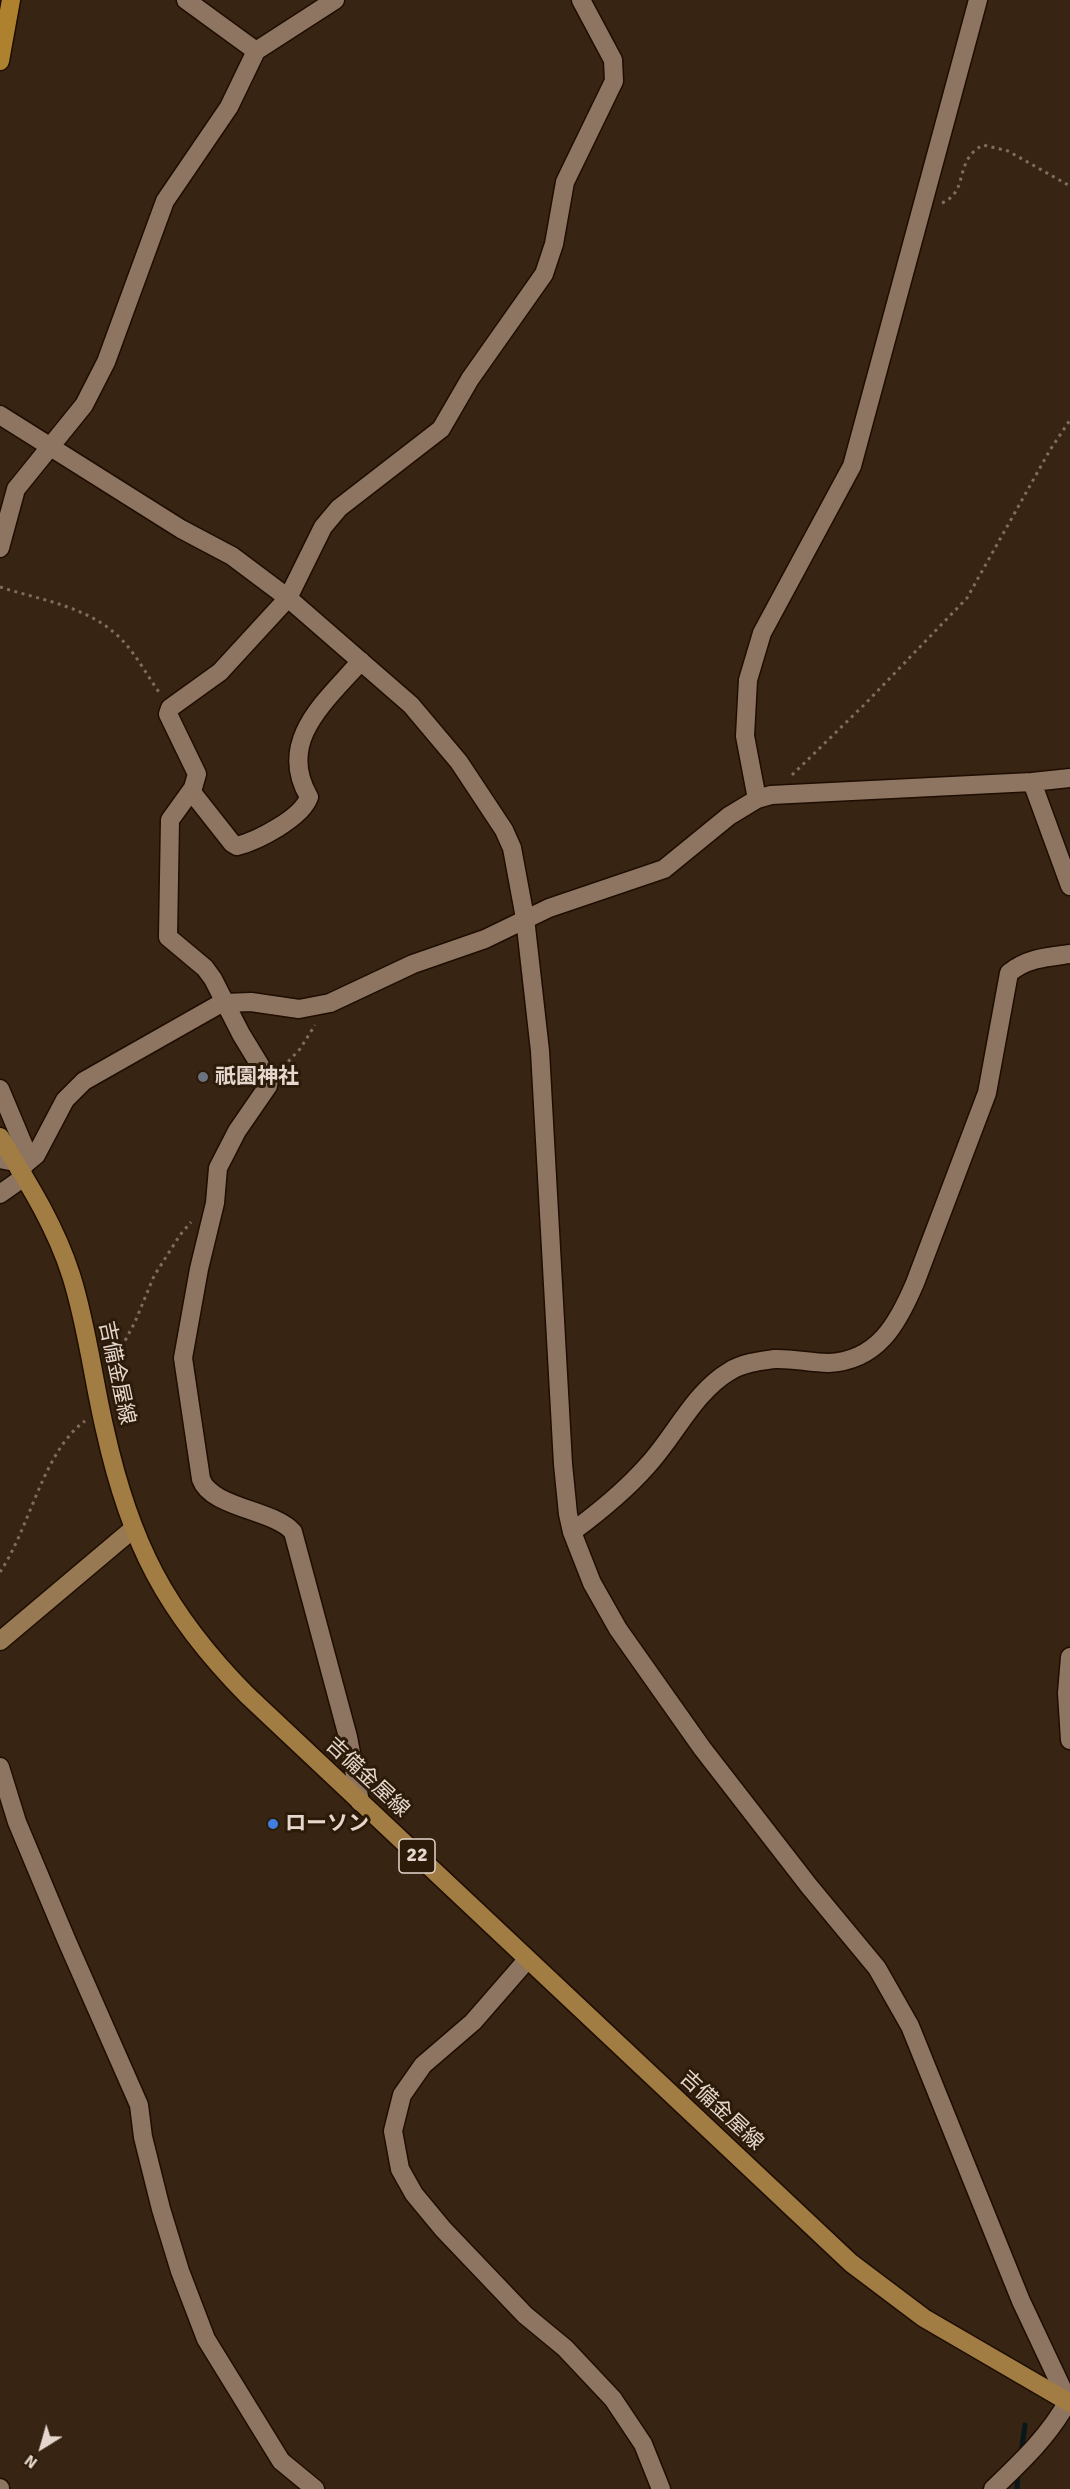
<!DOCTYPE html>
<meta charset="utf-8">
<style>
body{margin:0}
#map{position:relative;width:1070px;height:2489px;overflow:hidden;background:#382413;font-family:Signika,sans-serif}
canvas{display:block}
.north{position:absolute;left:12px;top:2417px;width:60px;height:60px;-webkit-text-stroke:4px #2d1b09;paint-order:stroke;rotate:217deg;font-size:16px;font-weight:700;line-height:24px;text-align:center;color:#e5d7cd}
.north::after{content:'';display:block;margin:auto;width:21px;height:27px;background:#e5d7cd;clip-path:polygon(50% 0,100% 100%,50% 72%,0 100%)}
</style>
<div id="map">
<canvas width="1070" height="2489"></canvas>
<div class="north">N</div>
</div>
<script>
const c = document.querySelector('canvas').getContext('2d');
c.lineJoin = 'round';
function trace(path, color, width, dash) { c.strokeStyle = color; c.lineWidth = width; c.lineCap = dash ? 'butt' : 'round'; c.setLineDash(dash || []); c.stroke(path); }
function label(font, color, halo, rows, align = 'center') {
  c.font = font + ' Signika,"Noto Sans JP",sans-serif'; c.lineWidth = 6; c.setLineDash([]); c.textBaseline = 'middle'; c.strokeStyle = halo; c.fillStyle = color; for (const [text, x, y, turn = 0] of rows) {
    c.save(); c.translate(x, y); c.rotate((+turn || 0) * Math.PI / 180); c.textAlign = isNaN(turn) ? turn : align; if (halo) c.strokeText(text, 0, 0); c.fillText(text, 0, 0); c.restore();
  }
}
trace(new Path2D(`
 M 1021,2453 L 1025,2425
 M 1017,2489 L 1018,2471`), '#081719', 5);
const street = new Path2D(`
 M 186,0 L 256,51
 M 0,415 L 181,529 L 232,556 L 288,598 L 411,705 L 459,762 L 504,830 L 512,848 L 525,918 L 540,1051 L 563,1464 L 568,1514 L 572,1532 L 592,1583 L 618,1629 L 702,1748 L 809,1886 L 877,1968 L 910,2026 L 1021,2301 L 1068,2401 C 1049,2436 1021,2462 993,2489
 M 0,548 L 16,489 L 84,405 L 106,362 L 165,201 L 229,107 L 256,51 L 335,0
 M 1032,782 L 1070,886
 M 191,791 L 232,843 L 237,846 C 257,841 302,818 309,797 C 276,741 326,701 361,661
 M 757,799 L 745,736 L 748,680 L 762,633 L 852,466 L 978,0
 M 0,1089 L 26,1151 L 25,1165
 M 0,1159 L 15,1162
 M 19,1169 L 36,1155 L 65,1100 L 84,1081 L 218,1005 L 224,1003 L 251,1002 L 299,1009 L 330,1003 L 413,964 L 485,939 L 549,908 L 664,869 L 729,816 L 757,799 L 771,795 L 1032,782 L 1070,778
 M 0,1194 L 24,1177
 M 572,1532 C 599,1512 625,1491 647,1466 C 675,1436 694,1392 730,1371 C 743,1363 760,1361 774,1359 C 792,1358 810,1363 828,1363 C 878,1361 898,1323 915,1283 L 987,1093 L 1009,973 C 1027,958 1048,957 1070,954
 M 1070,1657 L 1067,1693 L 1070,1740
 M 0,1767 L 17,1822 L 66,1939 L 139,2105 L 143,2137 L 161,2209 L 180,2271 L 206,2339 L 281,2461 L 315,2489
 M 360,1802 L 348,1737 L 293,1532 C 275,1510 211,1508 201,1479 L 183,1358 L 199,1269 L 215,1203 L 218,1168 L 237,1131 L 268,1086 L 269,1080 L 241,1034 L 213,979 L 205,968 L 168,937 L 170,820 L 193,788 L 197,774 L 168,714 L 170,708 L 220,672 L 288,598 L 323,527 L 339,508 L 441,429 L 470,379 L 544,274 L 554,244 L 565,182 L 614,81 L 613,60 L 581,0
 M 527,1960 L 473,2022 L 423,2065 L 402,2095 L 393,2131 L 400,2169 L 414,2194 L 443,2229 L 525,2315 L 565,2348 L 613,2399 L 643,2444 L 661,2489
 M 0,2488 L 0,2489`);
const secondary = new Path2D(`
 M 0,1641 L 133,1529`);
const primary = new Path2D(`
 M 0,1137 C 27,1181 55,1225 71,1275 C 87,1325 93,1379 105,1430 C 130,1543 166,1613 247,1695 L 851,2263 L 924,2318 L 1070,2403`);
const highway = new Path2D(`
 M 0,61 L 11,0`);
trace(street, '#1e0d00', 21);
trace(secondary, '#1e0d00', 21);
trace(primary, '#1e0d00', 21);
trace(highway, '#1e0d00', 21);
trace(new Path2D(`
 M 942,203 C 970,191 953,161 983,145 L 1008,151 L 1070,186
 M 0,587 C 43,601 90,606 123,641 C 137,656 148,677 161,695
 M 792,775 L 864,705 L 967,598 L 1050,450 L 1070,420
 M 283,1067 L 300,1049 L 315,1025
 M 111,1367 L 135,1322 L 154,1276 L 180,1235 L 191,1222
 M 0,1572 C 30,1528 43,1451 85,1421`), '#7f6d5f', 3, [3, 4.5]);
trace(street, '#8d7562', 18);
trace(secondary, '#977953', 18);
trace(primary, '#a17c43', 18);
trace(highway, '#ae812f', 18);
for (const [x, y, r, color] of [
 [203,1077,6,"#6b7280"],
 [273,1824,6,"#3f7fe0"]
]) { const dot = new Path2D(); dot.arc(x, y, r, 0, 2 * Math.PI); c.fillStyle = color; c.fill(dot); trace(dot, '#2d1b09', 2); }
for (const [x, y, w] of [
 [417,1856,36]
]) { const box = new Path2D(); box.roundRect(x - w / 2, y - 17, w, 34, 4.5); c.fillStyle = '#2d1b09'; c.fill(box); trace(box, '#e5d7cd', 1.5); }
label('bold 20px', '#e5d7cd', null, [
 ["22",417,1856]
]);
label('bold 21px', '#e5d7cd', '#2d1b09', [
 ["祇園神社",215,1077],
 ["ローソン",285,1824]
], 'left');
label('21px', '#e5d7cd', '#2d1b09', [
 ["吉備金屋線",116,1373,78],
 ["吉備金屋線",367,1778,43],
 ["吉備金屋線",721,2111,43]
]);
</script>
